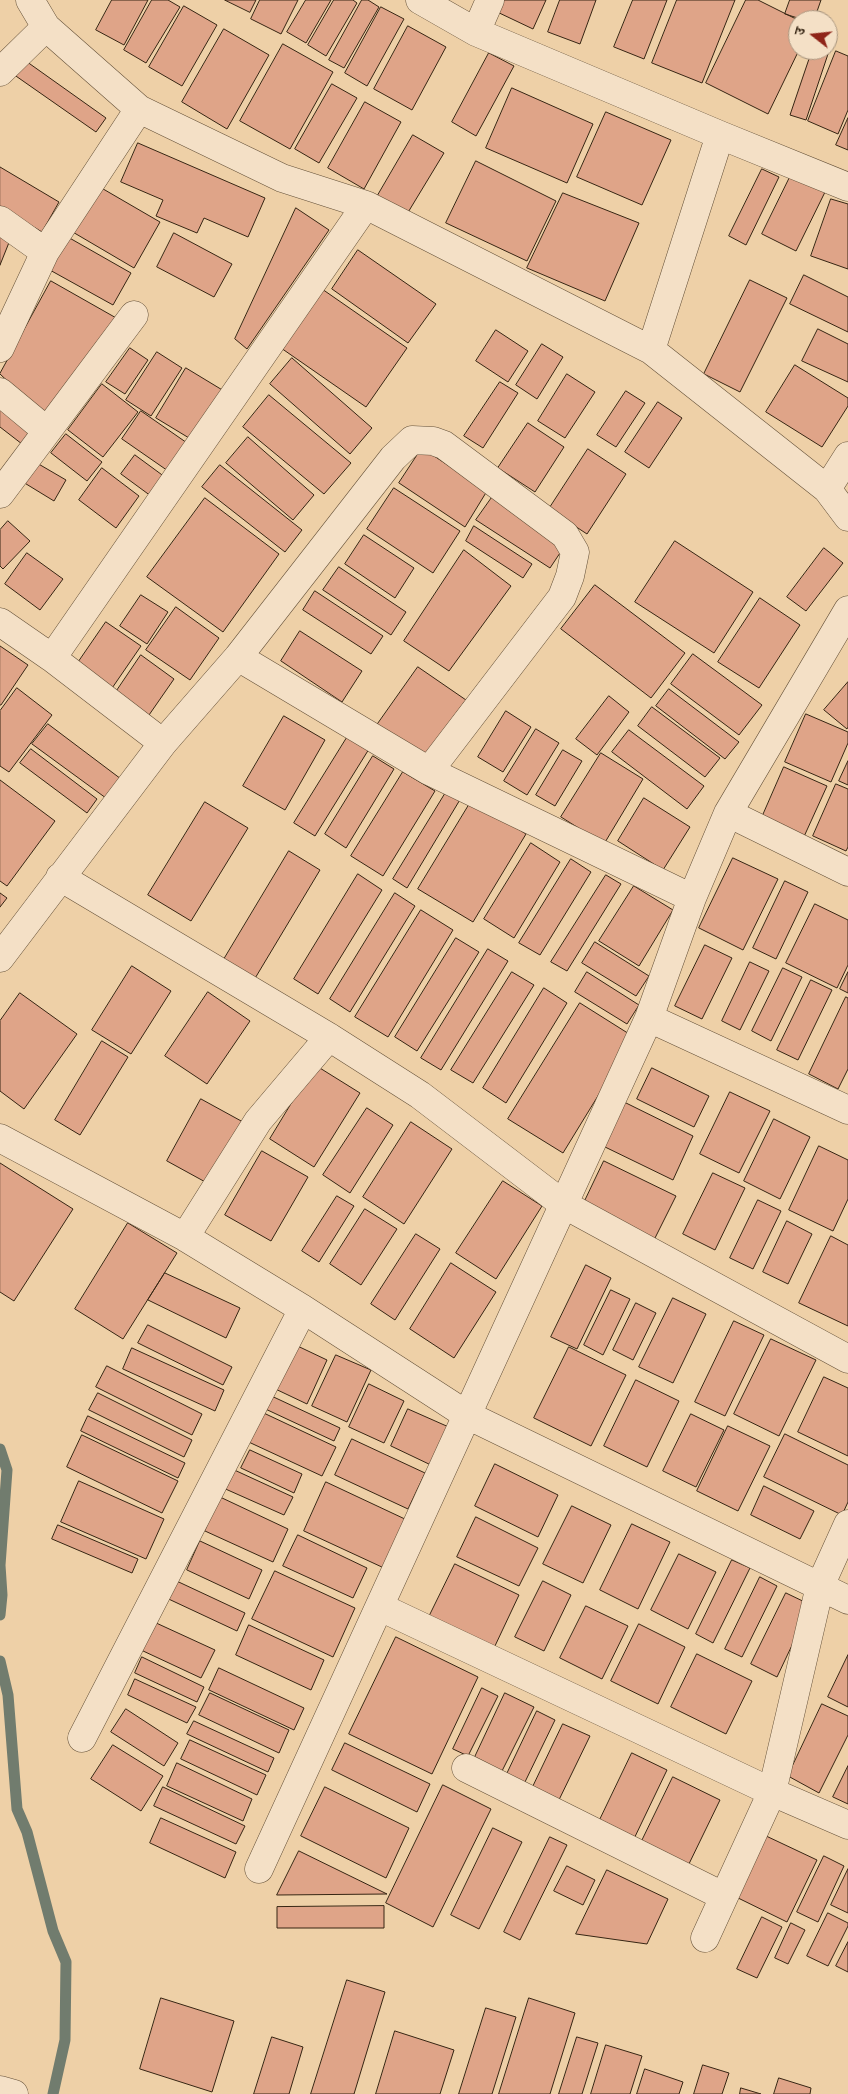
<!DOCTYPE html>
<meta charset="utf-8">
<style>
body{margin:0}
#map{position:relative;width:848px;height:2094px;overflow:hidden;background:#eed0a7;font-family:"Gentium Book Plus","Noto Serif Devanagari",serif}
canvas{display:block}
.north{position:absolute;left:788px;top:10px;width:50px;height:50px;box-sizing:border-box;background:#f4e0c6;border:1px solid #a8957e;border-radius:50%;rotate:286deg;font-size:14px;font-weight:700;line-height:20px;text-align:center;color:#362513}
.north::after{content:'';display:block;margin:auto;width:18px;height:22px;background:#8f2418;clip-path:polygon(50% 0,100% 100%,50% 72%,0 100%)}
</style>
<div id="map">
<canvas width="848" height="2094"></canvas>
<div class="north">उ</div>
</div>
<script>
const c = document.querySelector('canvas').getContext('2d');
c.lineJoin = 'round';
function trace(path, color, width, dash) { c.strokeStyle = color; c.lineWidth = width; c.lineCap = dash ? 'butt' : 'round'; c.setLineDash(dash || []); c.stroke(path); }
function fill(path, color) { c.fillStyle = color; c.fill(path, 'evenodd'); }
trace(new Path2D(`
 M 0,1449 L 7,1470 L 0,1565 L 2,1595 L 0,1615
 M 0,1661 L 8,1695 L 17,1809 L 27,1832 L 53,1931 L 66,1962 L 65,2040 L 53,2094`), '#717c6e', 11);
const building = new Path2D(`
 M 112,0 L 148,0 L 124,45 L 96,30 Z
 M 152,0 L 168,0 L 180,7 L 146,63 L 124,50 Z
 M 225,0 L 256,0 L 250,12 Z
 M 260,0 L 298,0 L 281,34 L 251,19 Z
 M 306,0 L 331,0 L 306,43 L 287,32 Z
 M 334,0 L 353,0 L 357,3 L 326,56 L 308,45 Z
 M 362,0 L 368,0 L 379,7 L 344,68 L 329,60 Z
 M 498,0 L 546,0 L 533,29 L 493,10 Z
 M 560,0 L 596,0 L 580,44 L 548,32 Z
 M 633,0 L 667,0 L 644,59 L 614,47 Z
 M 677,0 L 735,0 L 702,83 L 652,63 Z
 M 746,0 L 758,0 L 798,20 L 799,50 L 768,114 L 706,83 Z
 M 790,0 L 821,0 L 814,20 L 804,20 L 785,14 Z
 M 184,6 L 217,25 L 182,86 L 149,67 Z
 M 381,7 L 404,19 L 367,86 L 345,73 Z
 M 408,26 L 446,47 L 412,110 L 374,89 Z
 M 224,29 L 269,55 L 227,129 L 182,102 Z
 M 283,44 L 333,72 L 290,149 L 240,121 Z
 M 828,48 L 830,48 L 806,120 L 790,115 L 812,50 L 828,50 Z
 M 836,51 L 848,56 L 848,110 L 838,134 L 808,121 Z
 M 489,53 L 514,66 L 476,136 L 452,122 Z
 M 23,59 L 106,118 L 96,132 L 13,74 Z
 M 332,84 L 357,98 L 319,163 L 295,149 Z
 M 512,88 L 593,124 L 567,183 L 486,148 Z
 M 365,102 L 401,122 L 364,189 L 328,168 Z
 M 606,112 L 671,140 L 642,205 L 577,177 Z
 M 848,118 L 848,150 L 836,145 Z
 M 413,135 L 444,153 L 404,219 L 374,202 Z
 M 138,143 L 265,198 L 248,237 L 204,218 L 197,233 L 156,216 L 163,200 L 121,182 Z
 M 476,161 L 556,201 L 527,261 L 446,223 Z
 M 0,167 L 59,202 L 42,232 L 0,207 Z
 M 762,169 L 779,177 L 746,245 L 729,236 Z
 M 793,171 L 827,188 L 796,251 L 762,234 Z
 M 98,186 L 160,222 L 134,268 L 71,231 Z
 M 563,193 L 639,223 L 605,301 L 527,268 Z
 M 831,199 L 848,204 L 848,269 L 811,256 Z
 M 296,208 L 329,230 L 247,349 L 235,339 Z
 M 174,233 L 232,264 L 214,297 L 157,267 Z
 M 0,235 L 10,240 L 0,265 Z
 M 66,236 L 131,273 L 113,305 L 48,269 Z
 M 358,250 L 436,304 L 408,343 L 332,289 Z
 M 804,275 L 848,297 L 848,332 L 790,304 Z
 M 750,280 L 787,298 L 740,392 L 704,374 Z
 M 51,281 L 118,319 L 51,422 L 0,374 Z
 M 322,289 L 407,348 L 366,407 L 281,348 Z
 M 818,329 L 848,344 L 848,382 L 802,361 Z
 M 496,330 L 528,351 L 508,382 L 476,361 Z
 M 542,344 L 563,357 L 537,399 L 516,385 Z
 M 130,348 L 148,360 L 125,394 L 106,382 Z
 M 157,352 L 182,368 L 151,416 L 126,400 Z
 M 292,358 L 372,428 L 350,454 L 270,384 Z
 M 795,365 L 848,398 L 848,406 L 822,447 L 766,412 Z
 M 186,368 L 224,391 L 194,441 L 156,418 Z
 M 567,374 L 595,392 L 565,438 L 538,421 Z
 M 500,382 L 518,393 L 483,448 L 464,436 Z
 M 102,384 L 138,412 L 103,457 L 68,430 Z
 M 626,391 L 645,403 L 616,447 L 597,435 Z
 M 269,395 L 351,463 L 324,494 L 243,427 Z
 M 0,399 L 35,427 L 22,444 L 0,427 Z
 M 658,402 L 682,418 L 649,468 L 625,452 Z
 M 141,411 L 190,445 L 171,473 L 122,439 Z
 M 528,423 L 564,447 L 535,492 L 498,468 Z
 M 66,434 L 102,462 L 87,481 L 51,453 Z
 M 248,437 L 314,495 L 293,520 L 226,463 Z
 M 422,448 L 487,491 L 465,527 L 399,483 Z
 M 588,449 L 626,474 L 587,534 L 549,509 Z
 M 135,455 L 169,480 L 155,499 L 121,474 Z
 M 30,459 L 66,480 L 54,501 L 18,479 Z
 M 220,465 L 302,530 L 285,552 L 202,487 Z
 M 102,468 L 139,496 L 116,528 L 79,500 Z
 M 394,488 L 460,531 L 433,573 L 367,529 Z
 M 493,496 L 566,544 L 550,568 L 476,520 Z
 M 205,498 L 279,554 L 223,632 L 147,577 Z
 M 8,521 L 30,541 L 3,569 L 0,566 L 0,530 Z
 M 474,526 L 532,564 L 523,578 L 466,541 Z
 M 364,535 L 414,568 L 395,598 L 345,564 Z
 M 675,541 L 753,592 L 714,653 L 635,602 Z
 M 824,548 L 843,563 L 806,611 L 787,597 Z
 M 464,550 L 511,586 L 449,671 L 404,641 Z
 M 27,553 L 63,579 L 40,610 L 5,584 Z
 M 339,567 L 406,612 L 391,635 L 323,590 Z
 M 595,585 L 685,653 L 651,698 L 561,629 Z
 M 315,591 L 383,636 L 371,654 L 303,610 Z
 M 141,595 L 168,612 L 147,644 L 120,626 Z
 M 760,598 L 800,625 L 759,688 L 718,662 Z
 M 176,607 L 219,638 L 190,680 L 146,650 Z
 M 106,622 L 141,646 L 108,694 L 73,670 Z
 M 300,631 L 362,671 L 342,702 L 281,661 Z
 M 0,646 L 28,665 L 1,705 L 0,705 Z
 M 693,654 L 762,705 L 739,735 L 671,684 Z
 M 141,655 L 174,679 L 149,715 L 116,692 Z
 M 418,667 L 466,700 L 424,756 L 377,725 Z
 M 848,682 L 848,727 L 847,729 L 824,710 Z
 M 17,688 L 52,715 L 9,772 L 0,766 L 0,711 Z
 M 669,689 L 739,742 L 725,759 L 656,706 Z
 M 609,696 L 629,712 L 597,755 L 576,739 Z
 M 652,707 L 720,758 L 705,777 L 638,726 Z
 M 506,711 L 531,727 L 503,772 L 478,757 Z
 M 806,714 L 848,732 L 848,743 L 831,782 L 785,762 Z
 M 284,716 L 325,740 L 285,810 L 243,786 Z
 M 48,724 L 125,782 L 110,801 L 32,744 Z
 M 536,729 L 559,743 L 527,795 L 504,781 Z
 M 629,730 L 704,786 L 687,809 L 612,752 Z
 M 348,736 L 369,749 L 315,836 L 294,823 Z
 M 31,749 L 97,799 L 87,813 L 20,763 Z
 M 563,750 L 582,761 L 555,806 L 536,795 Z
 M 601,753 L 643,779 L 604,844 L 561,817 Z
 M 373,756 L 394,769 L 346,848 L 325,834 Z
 M 848,761 L 848,785 L 839,781 Z
 M 784,767 L 827,786 L 802,841 L 760,822 Z
 M 403,772 L 435,791 L 383,876 L 351,856 Z
 M 0,780 L 55,821 L 7,886 L 0,881 Z
 M 836,784 L 848,789 L 848,847 L 846,851 L 813,836 Z
 M 448,789 L 461,798 L 407,888 L 393,879 Z
 M 644,798 L 690,827 L 663,870 L 618,841 Z
 M 472,800 L 526,834 L 473,922 L 418,889 Z
 M 205,802 L 248,828 L 191,921 L 148,895 Z
 M 531,843 L 560,862 L 514,938 L 484,919 Z
 M 289,851 L 320,870 L 254,980 L 223,961 Z
 M 733,858 L 778,879 L 743,950 L 699,928 Z
 M 571,859 L 591,872 L 540,955 L 519,943 Z
 M 358,874 L 382,890 L 318,994 L 294,979 Z
 M 606,875 L 621,884 L 567,971 L 551,962 Z
 M 785,881 L 808,892 L 776,959 L 753,948 Z
 M 634,886 L 673,910 L 639,966 L 599,941 Z
 M 0,893 L 7,898 L 0,907 Z
 M 395,893 L 415,906 L 350,1012 L 330,999 Z
 M 815,904 L 848,920 L 848,965 L 837,988 L 786,963 Z
 M 421,910 L 453,930 L 388,1037 L 355,1017 Z
 M 456,938 L 479,952 L 417,1051 L 395,1037 Z
 M 595,942 L 649,976 L 636,996 L 582,963 Z
 M 705,945 L 732,958 L 702,1019 L 675,1006 Z
 M 488,949 L 508,961 L 441,1070 L 421,1058 Z
 M 750,962 L 769,971 L 740,1030 L 722,1021 Z
 M 132,966 L 171,991 L 131,1054 L 92,1030 Z
 M 783,968 L 802,977 L 771,1041 L 752,1031 Z
 M 512,972 L 534,985 L 473,1083 L 451,1070 Z
 M 587,972 L 639,1005 L 627,1024 L 575,992 Z
 M 848,972 L 848,993 L 840,989 Z
 M 811,980 L 832,990 L 798,1060 L 777,1050 Z
 M 544,988 L 567,1003 L 506,1103 L 483,1088 Z
 M 208,992 L 250,1021 L 207,1084 L 165,1056 Z
 M 20,993 L 77,1034 L 24,1109 L 0,1091 L 0,1021 Z
 M 846,997 L 848,998 L 848,1069 L 838,1089 L 809,1074 Z
 M 580,1003 L 634,1037 L 563,1153 L 508,1119 Z
 M 102,1041 L 128,1057 L 80,1135 L 55,1120 Z
 M 315,1065 L 360,1093 L 314,1167 L 270,1139 Z
 M 652,1068 L 709,1096 L 694,1127 L 637,1099 Z
 M 730,1092 L 770,1111 L 739,1173 L 700,1154 Z
 M 201,1099 L 243,1122 L 209,1184 L 167,1161 Z
 M 624,1102 L 693,1136 L 673,1180 L 603,1146 Z
 M 367,1108 L 393,1125 L 350,1193 L 323,1175 Z
 M 774,1119 L 810,1137 L 780,1199 L 744,1181 Z
 M 411,1122 L 452,1149 L 404,1224 L 363,1197 Z
 M 819,1146 L 848,1160 L 848,1199 L 833,1231 L 789,1210 Z
 M 262,1151 L 308,1177 L 271,1241 L 225,1215 Z
 M 604,1161 L 676,1196 L 654,1240 L 583,1205 Z
 M 0,1163 L 73,1209 L 14,1301 L 0,1292 Z
 M 713,1173 L 745,1188 L 715,1250 L 683,1234 Z
 M 503,1181 L 542,1206 L 496,1279 L 456,1253 Z
 M 337,1196 L 354,1206 L 319,1262 L 302,1251 Z
 M 758,1200 L 781,1211 L 753,1269 L 730,1258 Z
 M 365,1209 L 397,1229 L 361,1285 L 330,1264 Z
 M 787,1221 L 812,1234 L 788,1284 L 763,1272 Z
 M 128,1223 L 177,1253 L 123,1339 L 75,1309 Z
 M 416,1234 L 440,1249 L 395,1320 L 371,1304 Z
 M 831,1236 L 848,1245 L 848,1326 L 799,1303 Z
 M 451,1263 L 496,1292 L 454,1358 L 410,1329 Z
 M 586,1265 L 611,1278 L 577,1349 L 551,1337 Z
 M 165,1273 L 240,1308 L 226,1338 L 148,1300 Z
 M 611,1290 L 630,1299 L 603,1355 L 584,1345 Z
 M 673,1298 L 706,1314 L 673,1383 L 639,1367 Z
 M 636,1303 L 656,1313 L 633,1360 L 613,1350 Z
 M 734,1321 L 764,1335 L 725,1416 L 695,1402 Z
 M 148,1325 L 232,1367 L 223,1385 L 138,1343 Z
 M 771,1339 L 816,1360 L 779,1436 L 734,1414 Z
 M 287,1341 L 327,1360 L 307,1404 L 267,1385 Z
 M 569,1347 L 626,1375 L 591,1446 L 534,1418 Z
 M 132,1348 L 224,1390 L 215,1411 L 123,1369 Z
 M 336,1355 L 371,1370 L 347,1422 L 312,1406 Z
 M 107,1366 L 202,1414 L 192,1435 L 96,1387 Z
 M 824,1377 L 848,1388 L 848,1456 L 798,1432 Z
 M 636,1380 L 679,1401 L 647,1467 L 604,1446 Z
 M 369,1384 L 404,1401 L 384,1443 L 349,1427 Z
 M 98,1393 L 192,1440 L 184,1457 L 89,1410 Z
 M 265,1393 L 340,1428 L 334,1441 L 259,1406 Z
 M 253,1408 L 336,1447 L 322,1476 L 240,1438 Z
 M 408,1409 L 451,1428 L 433,1466 L 391,1446 Z
 M 691,1414 L 724,1430 L 696,1487 L 663,1471 Z
 M 88,1416 L 185,1463 L 178,1478 L 81,1431 Z
 M 728,1426 L 770,1446 L 738,1511 L 697,1491 Z
 M 785,1434 L 848,1465 L 848,1502 L 842,1515 L 764,1477 Z
 M 82,1435 L 178,1481 L 162,1513 L 67,1467 Z
 M 352,1439 L 425,1473 L 408,1509 L 335,1475 Z
 M 250,1450 L 302,1474 L 294,1493 L 241,1468 Z
 M 495,1464 L 558,1495 L 538,1537 L 475,1506 Z
 M 230,1468 L 293,1497 L 284,1515 L 221,1487 Z
 M 79,1481 L 164,1519 L 146,1559 L 61,1522 Z
 M 326,1482 L 407,1520 L 384,1568 L 304,1531 Z
 M 764,1486 L 814,1511 L 800,1539 L 751,1515 Z
 M 220,1497 L 288,1529 L 273,1562 L 205,1531 Z
 M 572,1506 L 611,1525 L 583,1583 L 543,1564 Z
 M 476,1517 L 538,1548 L 519,1586 L 457,1557 Z
 M 632,1524 L 670,1542 L 638,1609 L 600,1590 Z
 M 58,1525 L 138,1559 L 132,1573 L 52,1539 Z
 M 298,1535 L 367,1568 L 353,1598 L 283,1566 Z
 M 200,1541 L 262,1570 L 249,1599 L 187,1570 Z
 M 679,1554 L 716,1572 L 688,1629 L 651,1610 Z
 M 732,1560 L 750,1568 L 713,1643 L 696,1634 Z
 M 455,1564 L 519,1595 L 494,1648 L 429,1617 Z
 M 275,1571 L 355,1608 L 333,1657 L 252,1619 Z
 M 168,1577 L 245,1613 L 237,1631 L 160,1595 Z
 M 760,1577 L 777,1586 L 742,1657 L 725,1649 Z
 M 543,1581 L 571,1595 L 544,1651 L 515,1637 Z
 M 786,1593 L 811,1605 L 777,1677 L 751,1664 Z
 M 586,1606 L 628,1626 L 602,1679 L 560,1658 Z
 M 154,1622 L 215,1650 L 201,1678 L 141,1650 Z
 M 639,1624 L 685,1647 L 658,1704 L 611,1681 Z
 M 249,1625 L 324,1660 L 311,1690 L 236,1655 Z
 M 396,1637 L 478,1677 L 432,1774 L 349,1734 Z
 M 697,1654 L 752,1681 L 726,1734 L 671,1707 Z
 M 848,1655 L 848,1707 L 828,1697 Z
 M 142,1657 L 204,1687 L 197,1702 L 135,1673 Z
 M 219,1668 L 304,1708 L 294,1730 L 209,1690 Z
 M 135,1679 L 196,1707 L 187,1723 L 128,1695 Z
 M 482,1688 L 498,1696 L 468,1756 L 453,1749 Z
 M 210,1693 L 289,1730 L 279,1753 L 199,1715 Z
 M 505,1693 L 534,1707 L 502,1771 L 475,1757 Z
 M 822,1704 L 848,1716 L 848,1735 L 819,1793 L 788,1776 Z
 M 126,1709 L 178,1743 L 164,1766 L 111,1732 Z
 M 537,1711 L 555,1720 L 524,1784 L 506,1776 Z
 M 194,1721 L 274,1758 L 268,1772 L 187,1734 Z
 M 563,1724 L 590,1736 L 556,1806 L 530,1793 Z
 M 190,1740 L 266,1775 L 257,1795 L 181,1759 Z
 M 345,1743 L 430,1784 L 417,1812 L 332,1770 Z
 M 113,1745 L 163,1776 L 141,1811 L 91,1779 Z
 M 632,1753 L 667,1770 L 631,1845 L 596,1828 Z
 M 177,1763 L 252,1799 L 243,1821 L 167,1786 Z
 M 848,1766 L 848,1804 L 833,1797 Z
 M 673,1777 L 720,1800 L 686,1870 L 639,1847 Z
 M 443,1785 L 491,1809 L 433,1927 L 386,1903 Z
 M 163,1787 L 245,1826 L 236,1844 L 154,1806 Z
 M 325,1787 L 409,1828 L 386,1878 L 301,1836 Z
 M 161,1818 L 236,1852 L 225,1878 L 150,1843 Z
 M 493,1828 L 522,1842 L 479,1929 L 451,1915 Z
 M 764,1835 L 817,1860 L 787,1922 L 734,1896 Z
 M 550,1837 L 567,1845 L 520,1940 L 504,1932 Z
 M 299,1851 L 387,1894 L 277,1895 Z
 M 824,1856 L 844,1866 L 818,1922 L 797,1912 Z
 M 567,1866 L 595,1880 L 583,1905 L 554,1891 Z
 M 848,1869 L 848,1913 L 831,1905 Z
 M 607,1870 L 668,1899 L 647,1944 L 576,1934 Z
 M 384,1906 L 384,1928 L 277,1928 L 277,1907 Z
 M 828,1913 L 848,1923 L 848,1926 L 828,1966 L 807,1956 Z
 M 762,1917 L 782,1927 L 757,1978 L 737,1969 Z
 M 791,1923 L 805,1930 L 788,1964 L 775,1958 Z
 M 848,1942 L 848,1972 L 836,1966 Z
 M 347,1980 L 385,1992 L 354,2094 L 311,2094 Z
 M 161,1998 L 234,2021 L 212,2092 L 140,2069 Z
 M 529,1998 L 575,2013 L 550,2094 L 499,2094 Z
 M 486,2008 L 516,2017 L 492,2094 L 459,2094 Z
 M 395,2031 L 454,2050 L 440,2094 L 376,2094 Z
 M 272,2037 L 303,2047 L 289,2094 L 254,2094 Z
 M 577,2037 L 598,2043 L 582,2094 L 559,2094 Z
 M 606,2045 L 642,2056 L 630,2094 L 591,2094 Z
 M 703,2065 L 729,2073 L 722,2094 L 694,2094 Z
 M 645,2069 L 683,2082 L 679,2094 L 637,2094 Z
 M 779,2078 L 811,2088 L 810,2094 L 774,2094 Z
 M 741,2088 L 761,2094 L 740,2094 Z`);
fill(building, '#dfa488');
trace(building, '#362513', 1);
const minor = new Path2D(`
 M 30,0 L 46,27 L 139,109 L 282,178 L 366,205 L 651,350 L 827,489 L 848,517
 M 420,0 L 476,32 L 720,135 L 848,187
 M 476,32 L 490,0
 M 0,72 L 46,27
 M 0,220 L 45,252
 M 0,348 L 45,252 L 139,109
 M 651,350 L 720,135
 M 0,392 L 47,431
 M 827,489 L 848,456
 M 0,494 L 134,315
 M 0,622 L 52,658 L 163,743
 M 238,657 L 429,771 L 692,898
 M 52,658 L 366,205
 M 728,813 L 848,872
 M 60,877 L 329,1037 L 420,1095 L 563,1204 L 848,1359
 M 0,958 L 163,743 L 238,657 L 393,458 L 412,440 L 433,441 L 444,445 L 565,535 L 575,552 L 570,576 L 562,597 L 429,771
 M 649,1018 L 848,1110
 M 0,1138 L 185,1237 L 303,1309 L 467,1415 L 848,1600
 M 185,1237 L 258,1121 L 329,1037
 M 380,1607 L 772,1792 L 848,1825
 M 82,1738 L 303,1309
 M 466,1768 L 723,1896
 M 259,1869 L 649,1018 L 692,898 L 728,813 L 848,610
 M 705,1938 L 772,1792 L 820,1586 L 848,1524`);
const tertiary = new Path2D(`
 M 0,2090 L 14,2094`);
trace(minor, '#645038', 29);
trace(tertiary, '#645038', 29);
trace(minor, '#f4e0c6', 28);
trace(tertiary, '#f4e0c6', 28);
</script>
